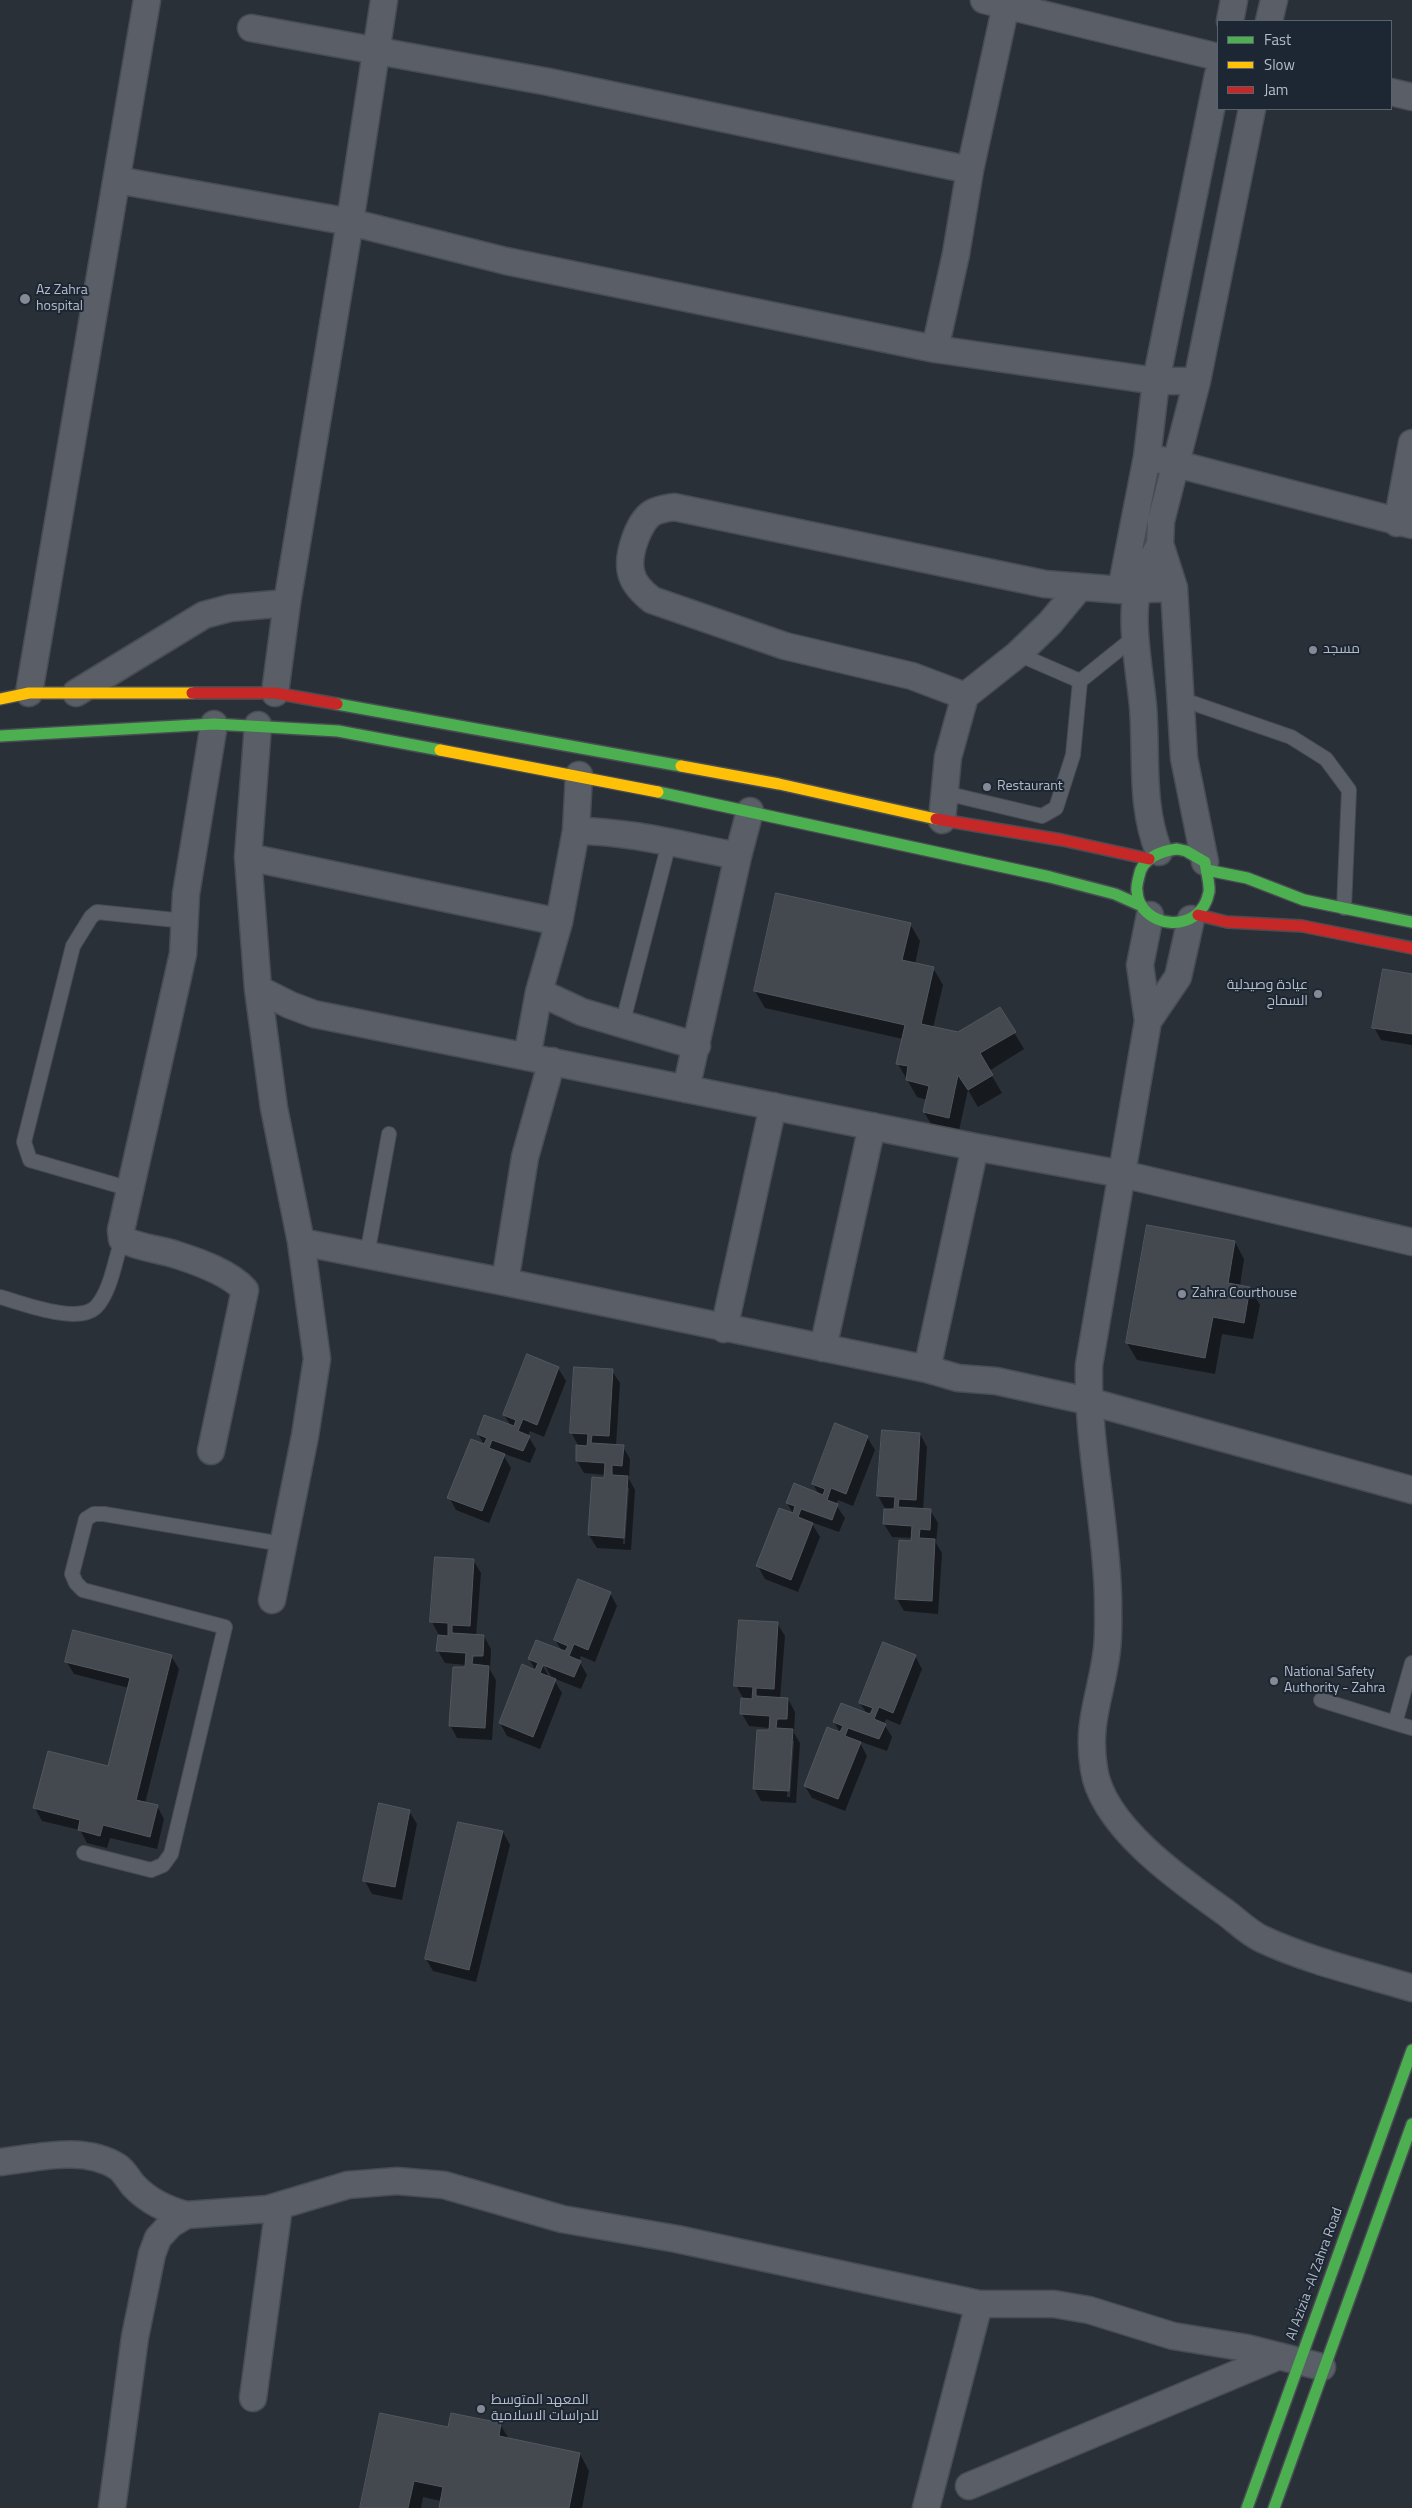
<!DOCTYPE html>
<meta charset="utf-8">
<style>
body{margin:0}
#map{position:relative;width:1412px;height:2508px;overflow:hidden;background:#2a3038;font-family:"Titillium Web",sans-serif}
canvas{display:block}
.legend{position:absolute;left:1217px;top:20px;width:175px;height:90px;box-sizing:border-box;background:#1d2633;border:1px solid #59626f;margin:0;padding:6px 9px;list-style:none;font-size:15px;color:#b4bcc9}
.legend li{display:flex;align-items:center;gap:10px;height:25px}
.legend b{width:25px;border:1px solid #59626f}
</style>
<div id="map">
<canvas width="1412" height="2508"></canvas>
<ul class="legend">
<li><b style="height:6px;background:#4caf50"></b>Fast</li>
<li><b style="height:6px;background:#ffc107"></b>Slow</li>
<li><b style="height:6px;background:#c62828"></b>Jam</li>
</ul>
</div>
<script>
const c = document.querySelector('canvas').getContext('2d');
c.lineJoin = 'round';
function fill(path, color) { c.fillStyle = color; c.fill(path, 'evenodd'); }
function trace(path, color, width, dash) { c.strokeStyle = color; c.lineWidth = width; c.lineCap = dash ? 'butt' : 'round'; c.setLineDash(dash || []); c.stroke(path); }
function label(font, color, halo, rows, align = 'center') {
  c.font = font + ' "Titillium Web",Cairo,sans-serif'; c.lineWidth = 4; c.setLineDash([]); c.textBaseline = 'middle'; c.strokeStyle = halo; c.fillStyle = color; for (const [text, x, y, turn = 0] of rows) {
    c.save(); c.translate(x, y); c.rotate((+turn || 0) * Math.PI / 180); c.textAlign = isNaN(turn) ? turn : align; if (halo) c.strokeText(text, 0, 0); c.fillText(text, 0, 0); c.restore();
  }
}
fill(new Path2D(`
 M 910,924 L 920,941 L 915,964 L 933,968 L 943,985 L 933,1028 L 958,1034 L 1000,1009 L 1024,1049 L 989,1071 L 1002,1093 L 978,1107 L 968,1090 L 958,1135 L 934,1129 L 924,1112 L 927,1100 L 917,1097 L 898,1064 L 903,1039 L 765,1008 L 755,991 Z
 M 1412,975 L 1412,1045 L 1381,1040 L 1374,1027 Z
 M 1235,1242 L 1244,1259 L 1240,1286 L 1250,1288 L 1260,1305 L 1253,1339 L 1222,1334 L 1215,1374 L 1137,1360 L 1127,1343 Z
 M 558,1368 L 566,1381 L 544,1437 L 530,1431 L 528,1436 L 536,1449 L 530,1463 L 502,1453 L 511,1468 L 489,1523 L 456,1510 L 449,1497 L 485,1446 L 478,1434 L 511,1426 L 504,1415 Z
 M 612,1371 L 620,1383 L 616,1446 L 623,1447 L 630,1459 L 629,1479 L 635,1490 L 631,1550 L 597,1548 L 589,1535 L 593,1478 L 605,1479 L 606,1475 L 584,1473 L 577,1461 L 579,1447 L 571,1432 ZM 626,1488 L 629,1488 L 625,1544 L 623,1544 Z
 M 920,1434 L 927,1447 L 923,1510 L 930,1510 L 938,1523 L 936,1543 L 942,1553 L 938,1614 L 904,1611 L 897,1599 L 913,1538 L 892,1537 L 884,1524 L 886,1510 L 878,1496 Z
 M 867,1437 L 875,1450 L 853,1506 L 838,1500 L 836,1505 L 845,1518 L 839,1532 L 811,1522 L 820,1537 L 798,1592 L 765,1579 L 758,1566 L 794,1515 L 787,1503 L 819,1495 L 813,1484 Z
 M 436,1558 L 473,1560 L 481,1573 L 476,1636 L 484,1636 L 491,1649 L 490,1670 L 496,1680 L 492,1740 L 457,1738 L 450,1725 L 466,1665 L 445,1663 L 438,1651 L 440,1637 L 432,1622 Z
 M 610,1593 L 617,1606 L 595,1662 L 581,1656 L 579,1661 L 587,1675 L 581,1689 L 553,1678 L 562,1693 L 540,1749 L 507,1736 L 500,1723 L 536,1671 L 529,1659 L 562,1651 L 555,1640 ZM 541,1659 L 552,1678 L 550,1678 L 539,1660 Z
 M 777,1623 L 785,1636 L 780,1699 L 788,1699 L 795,1712 L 794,1733 L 800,1743 L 796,1803 L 761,1801 L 754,1788 L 770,1728 L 749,1726 L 742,1714 L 744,1700 L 736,1685 ZM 791,1741 L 794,1741 L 790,1797 L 787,1797 Z
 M 171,1656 L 179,1669 L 145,1803 L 157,1806 L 164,1819 L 157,1849 L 110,1838 L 107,1848 L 87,1843 L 80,1830 L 42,1821 L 35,1808 L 109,1768 L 129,1688 L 74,1674 L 66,1661 Z
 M 915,1656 L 922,1669 L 900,1725 L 886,1719 L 884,1724 L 892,1737 L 887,1751 L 859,1741 L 867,1756 L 845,1811 L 812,1798 L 805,1786 L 841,1734 L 834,1722 L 867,1714 L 860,1703 Z
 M 409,1811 L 417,1824 L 402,1900 L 372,1894 L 365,1881 Z
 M 503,1832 L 510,1845 L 476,1982 L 433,1971 L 426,1959 Z
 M 500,2424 L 509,2439 L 580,2454 L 589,2471 L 582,2508 L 440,2508 L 441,2501 L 423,2497 L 421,2508 L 361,2508 L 449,2429 Z`), '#0007');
const building = new Path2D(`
 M 776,893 L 911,923 L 902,960 L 934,967 L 921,1024 L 958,1032 L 1000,1007 L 1016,1032 L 980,1053 L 993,1075 L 968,1090 L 958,1075 L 949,1118 L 923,1112 L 929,1086 L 906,1080 L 908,1066 L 896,1064 L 905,1025 L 754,991 Z
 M 1383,969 L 1412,974 L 1412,1034 L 1372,1028 Z
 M 1147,1225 L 1235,1241 L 1228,1283 L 1250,1287 L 1244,1323 L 1213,1317 L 1205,1358 L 1126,1343 Z
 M 527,1354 L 559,1367 L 537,1425 L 523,1419 L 518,1431 L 530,1436 L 523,1451 L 492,1440 L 489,1448 L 505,1454 L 482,1511 L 447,1498 L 471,1439 L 484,1444 L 487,1438 L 477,1434 L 484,1415 L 514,1426 L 516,1420 L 503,1415 Z
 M 574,1367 L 613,1369 L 609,1436 L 592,1435 L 591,1443 L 624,1445 L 622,1466 L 612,1465 L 612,1475 L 628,1476 L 624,1538 L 588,1535 L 592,1477 L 604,1478 L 605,1463 L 576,1461 L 576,1445 L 587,1446 L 588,1434 L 570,1433 Z
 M 835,1423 L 868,1436 L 846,1494 L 831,1488 L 827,1500 L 838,1504 L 832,1520 L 801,1509 L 798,1517 L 813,1523 L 791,1580 L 756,1566 L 779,1508 L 793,1513 L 795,1506 L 786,1503 L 794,1483 L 823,1495 L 825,1489 L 812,1484 Z
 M 882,1430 L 920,1433 L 916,1500 L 899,1499 L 898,1507 L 931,1509 L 930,1530 L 920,1529 L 919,1538 L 935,1539 L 932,1601 L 895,1599 L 899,1540 L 911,1541 L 912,1526 L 883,1524 L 884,1509 L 894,1509 L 895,1497 L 877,1496 Z
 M 435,1557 L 474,1559 L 470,1626 L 452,1625 L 452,1633 L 484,1635 L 483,1656 L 473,1656 L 472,1664 L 489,1666 L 485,1728 L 449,1726 L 453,1667 L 465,1667 L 466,1653 L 436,1651 L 438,1635 L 448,1636 L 448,1623 L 430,1622 Z
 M 578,1579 L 611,1592 L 588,1650 L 574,1644 L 569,1656 L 581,1661 L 574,1677 L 543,1665 L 540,1673 L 556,1679 L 533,1737 L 499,1723 L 522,1664 L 535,1670 L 538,1663 L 528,1659 L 536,1640 L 565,1651 L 568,1646 L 554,1640 Z
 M 739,1620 L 778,1622 L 774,1689 L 756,1688 L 756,1696 L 788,1698 L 787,1719 L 777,1719 L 776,1728 L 793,1729 L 789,1791 L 753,1789 L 757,1730 L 769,1730 L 770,1716 L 740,1714 L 741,1698 L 752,1699 L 753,1687 L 734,1686 Z
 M 73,1630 L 172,1655 L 136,1800 L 158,1805 L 150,1837 L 103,1825 L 100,1836 L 78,1830 L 80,1820 L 33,1808 L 48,1751 L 108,1766 L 130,1678 L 65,1662 Z
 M 883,1642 L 916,1655 L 893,1713 L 879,1707 L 874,1719 L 886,1724 L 879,1739 L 848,1728 L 845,1736 L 861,1742 L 838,1799 L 804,1786 L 827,1727 L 840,1732 L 843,1726 L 833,1722 L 841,1703 L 870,1714 L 873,1708 L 859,1703 Z
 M 379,1803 L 410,1810 L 395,1887 L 363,1881 Z
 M 458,1822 L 503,1831 L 469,1970 L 425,1959 Z
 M 380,2413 L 448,2427 L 451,2413 L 501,2423 L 499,2436 L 580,2453 L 569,2508 L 439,2508 L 443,2487 L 414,2481 L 408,2508 L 360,2508 Z`);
fill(building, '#444950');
trace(building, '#52575f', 1);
const lane = new Path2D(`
 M 1018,654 L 1080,681
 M 1181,699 L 1291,737 L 1326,759 L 1349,790 L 1344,908
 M 945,793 L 1042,816 L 1056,808 L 1073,755 L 1080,681 L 1136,636
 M 622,1025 L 669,843
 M 130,1189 L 30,1160 L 24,1142 L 73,946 L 91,917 L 97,912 L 185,921
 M 367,1255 L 389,1134
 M 0,1297 C 22,1303 78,1325 96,1307 C 111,1291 115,1260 122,1239
 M 1412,1663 L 1395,1723 L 1412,1728
 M 1321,1700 L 1395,1723
 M 84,1853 L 151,1870 L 163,1865 L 171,1854 L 225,1627 L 83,1590 L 76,1583 L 72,1574 L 86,1519 L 94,1514 L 104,1514 L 282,1544`);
const street = new Path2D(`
 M 984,0 L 1218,57
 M 1230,21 L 1234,0
 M 1269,21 L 1274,0
 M 251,28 L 549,82 L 970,170 L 1006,5
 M 1391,92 L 1412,97
 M 117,180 L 350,222 L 506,261 L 935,349 L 1156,381 L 1197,381
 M 935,349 L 956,254 L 970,170
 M 1161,460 L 1412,525
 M 1397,523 L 1412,443
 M 1121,590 L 1147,457 L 1156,381 L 1218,75
 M 29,693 L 147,0
 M 76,693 L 204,615 L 230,608 L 287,603
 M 275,693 L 287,603 L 350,222 L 384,0
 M 965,696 L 912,676 L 785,646 L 652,600 C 643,593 633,583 631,572 C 627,555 639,519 654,512 C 660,509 668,508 674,507 L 1045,584 L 1121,590 L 1174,588
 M 258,725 L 248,857 L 258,989 L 274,1108 L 301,1242 L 317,1359 L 305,1436 L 272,1600
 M 942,820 L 948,757 L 965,696 L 1018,654 L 1050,623 L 1080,587
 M 576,831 L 579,775
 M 1159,852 C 1140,805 1147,756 1143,706 C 1140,673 1129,619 1138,588 C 1143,573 1153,558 1160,544
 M 248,857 L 559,922
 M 1205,862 L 1184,758 L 1174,588 L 1160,544 L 1161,521 L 1197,381 L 1252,109
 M 1150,915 L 1140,965 L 1148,1021 L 1089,1365 C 1087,1443 1106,1519 1108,1596 C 1108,1613 1109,1632 1107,1649 C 1102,1694 1086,1721 1094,1769 C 1102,1826 1181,1881 1225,1912 C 1237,1921 1249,1933 1262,1939 C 1309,1961 1362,1973 1412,1988
 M 258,989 L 290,1005 L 314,1014 L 975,1147 L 1122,1174 L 1412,1242
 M 1148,1021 L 1178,977 L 1191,919
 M 697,1046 L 582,1012 L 539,992 L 559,922 L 576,831 C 630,831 685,846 738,856
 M 527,1057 L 539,992
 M 686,1089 L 738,856 L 750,811
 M 975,1147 L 927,1369 L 958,1378 L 996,1381 L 1088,1401 L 1412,1490
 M 301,1242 L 505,1282 L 525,1157 L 552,1061
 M 505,1282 L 927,1369
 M 724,1329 L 773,1106
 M 823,1348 L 872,1126
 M 211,1451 L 245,1290 C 230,1273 199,1262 177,1255 C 159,1249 139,1248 122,1239 L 121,1230 L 183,954 L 186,894 L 214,724
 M 0,2162 C 37,2158 84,2145 118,2167 C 124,2171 128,2179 133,2185 C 148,2201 165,2209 186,2215
 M 253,2398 L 279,2206
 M 969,2486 L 1279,2356
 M 112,2508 L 135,2337 L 152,2254 L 158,2238 L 171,2224 L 186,2215 L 268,2209 L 348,2185 L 397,2181 L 444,2185 L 562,2219 L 677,2239 L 979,2304 L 1054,2304 L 1089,2310 L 1173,2336 L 1247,2348 L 1322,2367
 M 926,2508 L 979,2304`);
const fast = new Path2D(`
 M 337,704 L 681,766
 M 0,736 L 214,724 L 338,731 L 440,750
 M 658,792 L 1050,877 L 1115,894 L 1142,906
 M 1177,849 L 1186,851 L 1205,862 C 1206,871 1210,884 1209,892 C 1200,938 1138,927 1137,891 C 1136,887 1138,881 1139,876 C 1142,858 1161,851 1177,849 Z
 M 1207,870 L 1247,878 L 1304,900 L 1412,922
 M 1247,2508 L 1412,2050
 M 1274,2508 L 1412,2124`);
const slow = new Path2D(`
 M 0,699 L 29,693 L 192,693
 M 440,750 L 658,792
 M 681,766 L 779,784 L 936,819`);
const jam = new Path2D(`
 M 192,693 L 275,693 L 337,704
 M 936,819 L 1062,840 L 1149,859
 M 1198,915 L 1227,922 L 1302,926 L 1412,948`);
trace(lane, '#484c53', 16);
trace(street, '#484c53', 29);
trace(fast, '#484c53', 14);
trace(slow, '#484c53', 14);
trace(jam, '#484c53', 14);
trace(lane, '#5a5e66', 14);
trace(street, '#5a5e66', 26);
trace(fast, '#4caf50', 11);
trace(slow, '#ffc107', 11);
trace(jam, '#c62828', 11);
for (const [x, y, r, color] of [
 [25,299,6,"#848b96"],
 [1313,650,5,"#848b96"],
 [987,787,5,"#848b96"],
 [1318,994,5,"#848b96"],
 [1182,1294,5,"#848b96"],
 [1274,1681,5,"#848b96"],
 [481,2409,5,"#848b96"]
]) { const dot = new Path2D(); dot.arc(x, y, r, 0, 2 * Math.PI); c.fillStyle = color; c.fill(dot); trace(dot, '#1d2633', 2); }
label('14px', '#b4bcc9', '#1d2633', [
 ["Az Zahra",36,291],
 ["hospital",36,307],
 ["مسجد",1323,650],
 ["Restaurant",997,787],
 ["عيادة وصيدلية",1308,986,"right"],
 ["السماح",1308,1002,"right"],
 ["Zahra Courthouse",1192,1294],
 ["National Safety",1284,1673],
 ["Authority - Zahra",1284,1689],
 ["المعهد المتوسط",491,2401],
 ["للدراسات الاسلامية",491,2417]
], 'left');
label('14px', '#b4bcc9', '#1d2633', [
 ["Al Azizia -Al Zahra Road",1315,2274,-70]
]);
</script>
